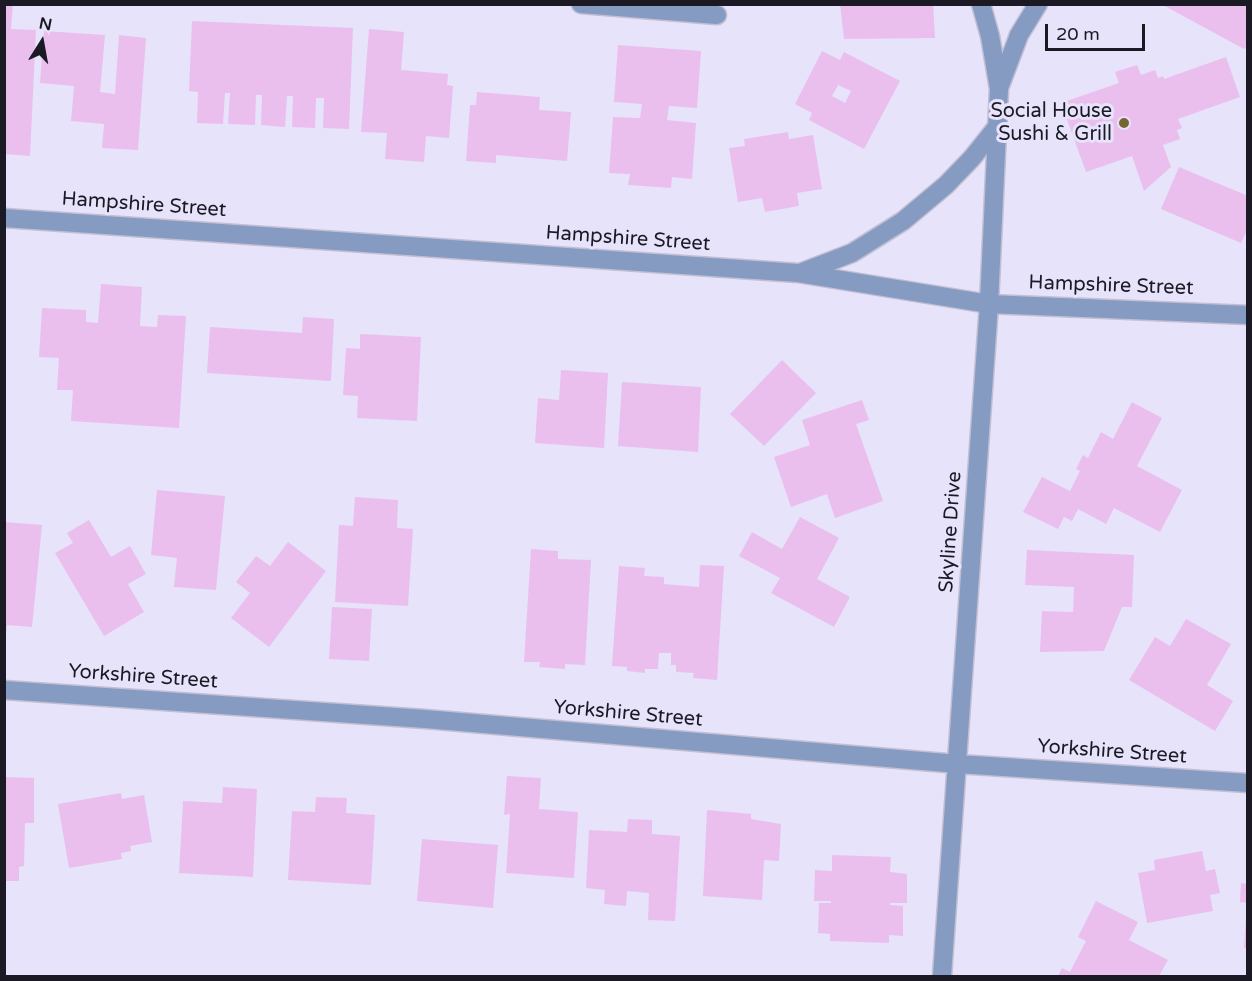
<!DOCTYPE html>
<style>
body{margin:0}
#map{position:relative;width:1252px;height:981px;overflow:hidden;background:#e7e3fb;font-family:"Varela Round",sans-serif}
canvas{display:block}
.frame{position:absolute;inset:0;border:6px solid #1b1924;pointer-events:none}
.north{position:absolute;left:12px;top:12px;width:60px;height:60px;-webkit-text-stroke:4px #e7e3fb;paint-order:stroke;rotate:11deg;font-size:16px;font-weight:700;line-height:24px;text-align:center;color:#1b1924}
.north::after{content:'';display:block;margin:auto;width:21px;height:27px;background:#1b1924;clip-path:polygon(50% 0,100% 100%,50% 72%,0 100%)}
.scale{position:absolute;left:1045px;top:24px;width:100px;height:27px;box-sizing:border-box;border:3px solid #1b1924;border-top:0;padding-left:8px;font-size:18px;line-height:21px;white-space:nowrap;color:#1b1924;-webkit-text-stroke:4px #e7e3fb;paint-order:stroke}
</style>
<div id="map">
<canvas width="1252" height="981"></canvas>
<div class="frame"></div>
<div class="north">N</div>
<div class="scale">20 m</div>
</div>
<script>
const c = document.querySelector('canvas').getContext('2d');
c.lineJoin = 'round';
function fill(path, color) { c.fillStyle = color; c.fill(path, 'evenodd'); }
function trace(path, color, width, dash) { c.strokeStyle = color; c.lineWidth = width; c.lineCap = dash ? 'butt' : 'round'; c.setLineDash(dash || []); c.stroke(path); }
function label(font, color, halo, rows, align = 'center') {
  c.font = font + ' "Varela Round",sans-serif'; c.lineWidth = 6; c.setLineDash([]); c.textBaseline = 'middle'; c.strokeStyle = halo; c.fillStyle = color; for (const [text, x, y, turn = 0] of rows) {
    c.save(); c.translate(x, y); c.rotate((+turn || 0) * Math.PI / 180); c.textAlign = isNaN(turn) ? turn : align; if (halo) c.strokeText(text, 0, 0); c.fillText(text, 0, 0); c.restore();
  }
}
fill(new Path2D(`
 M 4,4 L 13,4 L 11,29 L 36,30 L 30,156 L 4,154 Z
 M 840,4 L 933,4 L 935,38 L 844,39 Z
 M 1161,4 L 1248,4 L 1248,46 L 1244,49 Z
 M 192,21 L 353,28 L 349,129 L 323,128 L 324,98 L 316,98 L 315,128 L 292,127 L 293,96 L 287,96 L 285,127 L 261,125 L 262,95 L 256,95 L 255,125 L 228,124 L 230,93 L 225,93 L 223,124 L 197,123 L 198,92 L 189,91 Z
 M 369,29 L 404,32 L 401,70 L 448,74 L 447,85 L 453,86 L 449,138 L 426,136 L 424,162 L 385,159 L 387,133 L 361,132 Z
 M 44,31 L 105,35 L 100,92 L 115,94 L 119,35 L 146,38 L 138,150 L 102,148 L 104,124 L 71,121 L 74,86 L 40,83 Z
 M 618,45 L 701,51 L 697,108 L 669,106 L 667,120 L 696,123 L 692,179 L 672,177 L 671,188 L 628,185 L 630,174 L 609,173 L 613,117 L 640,118 L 642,104 L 614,102 Z
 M 822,51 L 840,60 L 844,52 L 900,81 L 864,149 L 809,120 L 812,113 L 795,104 ZM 838,85 L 851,91 L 845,103 L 832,96 Z
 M 1226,57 L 1240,97 L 1178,119 L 1182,128 L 1177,130 L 1180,139 L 1163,145 L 1171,167 L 1144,191 L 1132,156 L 1086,172 L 1061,103 L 1119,83 L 1115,72 L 1137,65 L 1141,75 L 1155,70 L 1158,78 L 1163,76 L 1164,79 Z
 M 477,92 L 540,97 L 539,110 L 571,112 L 567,161 L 496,155 L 496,163 L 466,161 L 470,105 L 476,105 Z
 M 788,132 L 789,139 L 813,135 L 822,189 L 797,193 L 799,206 L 765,212 L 762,198 L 738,202 L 729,148 L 745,146 L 744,139 Z
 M 1179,167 L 1248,196 L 1248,228 L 1241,243 L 1161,209 Z
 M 101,284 L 142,287 L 140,326 L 157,327 L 158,315 L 186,316 L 179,428 L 71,421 L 73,390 L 57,390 L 59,358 L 39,357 L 42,308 L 86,310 L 86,322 L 98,323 Z
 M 303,317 L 334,319 L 331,381 L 207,373 L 210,327 L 302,333 Z
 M 360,334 L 421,337 L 417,421 L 357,418 L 358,396 L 343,395 L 346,348 L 360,349 Z
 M 782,360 L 816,393 L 764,446 L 730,414 Z
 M 561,370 L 608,373 L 604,448 L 535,443 L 538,398 L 559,400 Z
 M 622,382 L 701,387 L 698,452 L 618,446 Z
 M 862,400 L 869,420 L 856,424 L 883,501 L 835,518 L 827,494 L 791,507 L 774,457 L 810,445 L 802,420 Z
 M 1132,402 L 1162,418 L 1137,466 L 1182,490 L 1160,532 L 1114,508 L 1106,524 L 1078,509 L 1072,521 L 1064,517 L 1058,529 L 1023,512 L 1042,477 L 1070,491 L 1080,471 L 1076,469 L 1083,455 L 1088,458 L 1101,432 L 1113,439 Z
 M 157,490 L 225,496 L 216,590 L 174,587 L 177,558 L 151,555 Z
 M 355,497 L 398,500 L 397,528 L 413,529 L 408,606 L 335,602 L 339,525 L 353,526 Z
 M 800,517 L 839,538 L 817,579 L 850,597 L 834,627 L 771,593 L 780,578 L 739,556 L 752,532 L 782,549 Z
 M 89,520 L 111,557 L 130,546 L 146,574 L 128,584 L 144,612 L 104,636 L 55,553 L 73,543 L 67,533 Z
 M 4,522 L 42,525 L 32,627 L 7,625 L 6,634 L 4,634 Z
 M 288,542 L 326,571 L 269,647 L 231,618 L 250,593 L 236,582 L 256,556 L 270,566 Z
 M 531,549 L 558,551 L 558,559 L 591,560 L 585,665 L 565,664 L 565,669 L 539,667 L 540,662 L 524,662 Z
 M 1027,550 L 1134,555 L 1132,607 L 1122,607 L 1104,651 L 1040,652 L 1042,611 L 1073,612 L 1074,587 L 1025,585 Z
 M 700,565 L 724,566 L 717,680 L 693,678 L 694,673 L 676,672 L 676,665 L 671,665 L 671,653 L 659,653 L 658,669 L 645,669 L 645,673 L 627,671 L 627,667 L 612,666 L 619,566 L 645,568 L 644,576 L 664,577 L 664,584 L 699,587 Z
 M 332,607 L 372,609 L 369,661 L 329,659 Z
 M 1186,619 L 1231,644 L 1207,685 L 1233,701 L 1215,731 L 1129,680 L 1155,637 L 1170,646 Z
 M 507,776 L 541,778 L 539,809 L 578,812 L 574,878 L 506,873 L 510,814 L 504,815 Z
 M 4,777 L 34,778 L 34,823 L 25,823 L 24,866 L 19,867 L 19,881 L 4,881 Z
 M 223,787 L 257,789 L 253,877 L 179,873 L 183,801 L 222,803 Z
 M 121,793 L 122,799 L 144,795 L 152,842 L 130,846 L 131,851 L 121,853 L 122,859 L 69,868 L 58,804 Z
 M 316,797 L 347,798 L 346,813 L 375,815 L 371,885 L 288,880 L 292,811 L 315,812 Z
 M 707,810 L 751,814 L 751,819 L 781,824 L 779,861 L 764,860 L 762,900 L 703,896 Z
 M 628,819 L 652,820 L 652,834 L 680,836 L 675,921 L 648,920 L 649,893 L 627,891 L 626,906 L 604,904 L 605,890 L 586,888 L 589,830 L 627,832 Z
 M 422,839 L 498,845 L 493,908 L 417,901 Z
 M 1202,851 L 1206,871 L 1215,869 L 1220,893 L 1210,895 L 1213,911 L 1147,923 L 1138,873 L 1155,870 L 1154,860 Z
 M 832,855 L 891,857 L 890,872 L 907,874 L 907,903 L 890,903 L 890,905 L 903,906 L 903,936 L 889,935 L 889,943 L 830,941 L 830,934 L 818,933 L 819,903 L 831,903 L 831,901 L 814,901 L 815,870 L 832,871 Z
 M 1241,883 L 1248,884 L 1248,903 L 1240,902 Z
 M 1096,901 L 1138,922 L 1129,940 L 1168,960 L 1159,976 L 1058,976 L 1062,968 L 1070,972 L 1086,941 L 1078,937 Z
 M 1246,916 L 1248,916 L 1248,948 L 1244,948 Z`), '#eabfee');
const minor = new Path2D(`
 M 581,4 L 717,15
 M 999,88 L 1019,35 L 1038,4
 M 4,218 L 798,273 L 989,304 L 1248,315
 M 800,273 L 852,253 L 903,221 L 946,185 L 972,158 L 996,128
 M 4,690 L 425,719 L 958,764 L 1248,783
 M 942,976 L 989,304 L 999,89 L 990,36 L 981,4`);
trace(minor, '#c2bfd4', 21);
trace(minor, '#869bc2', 18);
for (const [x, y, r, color] of [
 [1124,123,6,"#786332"]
]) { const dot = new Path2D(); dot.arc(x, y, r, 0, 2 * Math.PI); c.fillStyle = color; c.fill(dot); trace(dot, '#e7e3fb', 2); }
label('20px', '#1b1924', '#e7e3fb', [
 ["Social House",1112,112],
 ["Sushi & Grill",1112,135]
], 'right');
label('20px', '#1b1924', '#e7e3fb', [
 ["Hampshire Street",144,205,4],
 ["Hampshire Street",628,239,4],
 ["Hampshire Street",1111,286,2],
 ["Skyline Drive",951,532,-86],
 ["Yorkshire Street",143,677,4],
 ["Yorkshire Street",628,714,5],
 ["Yorkshire Street",1112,752,4]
]);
</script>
